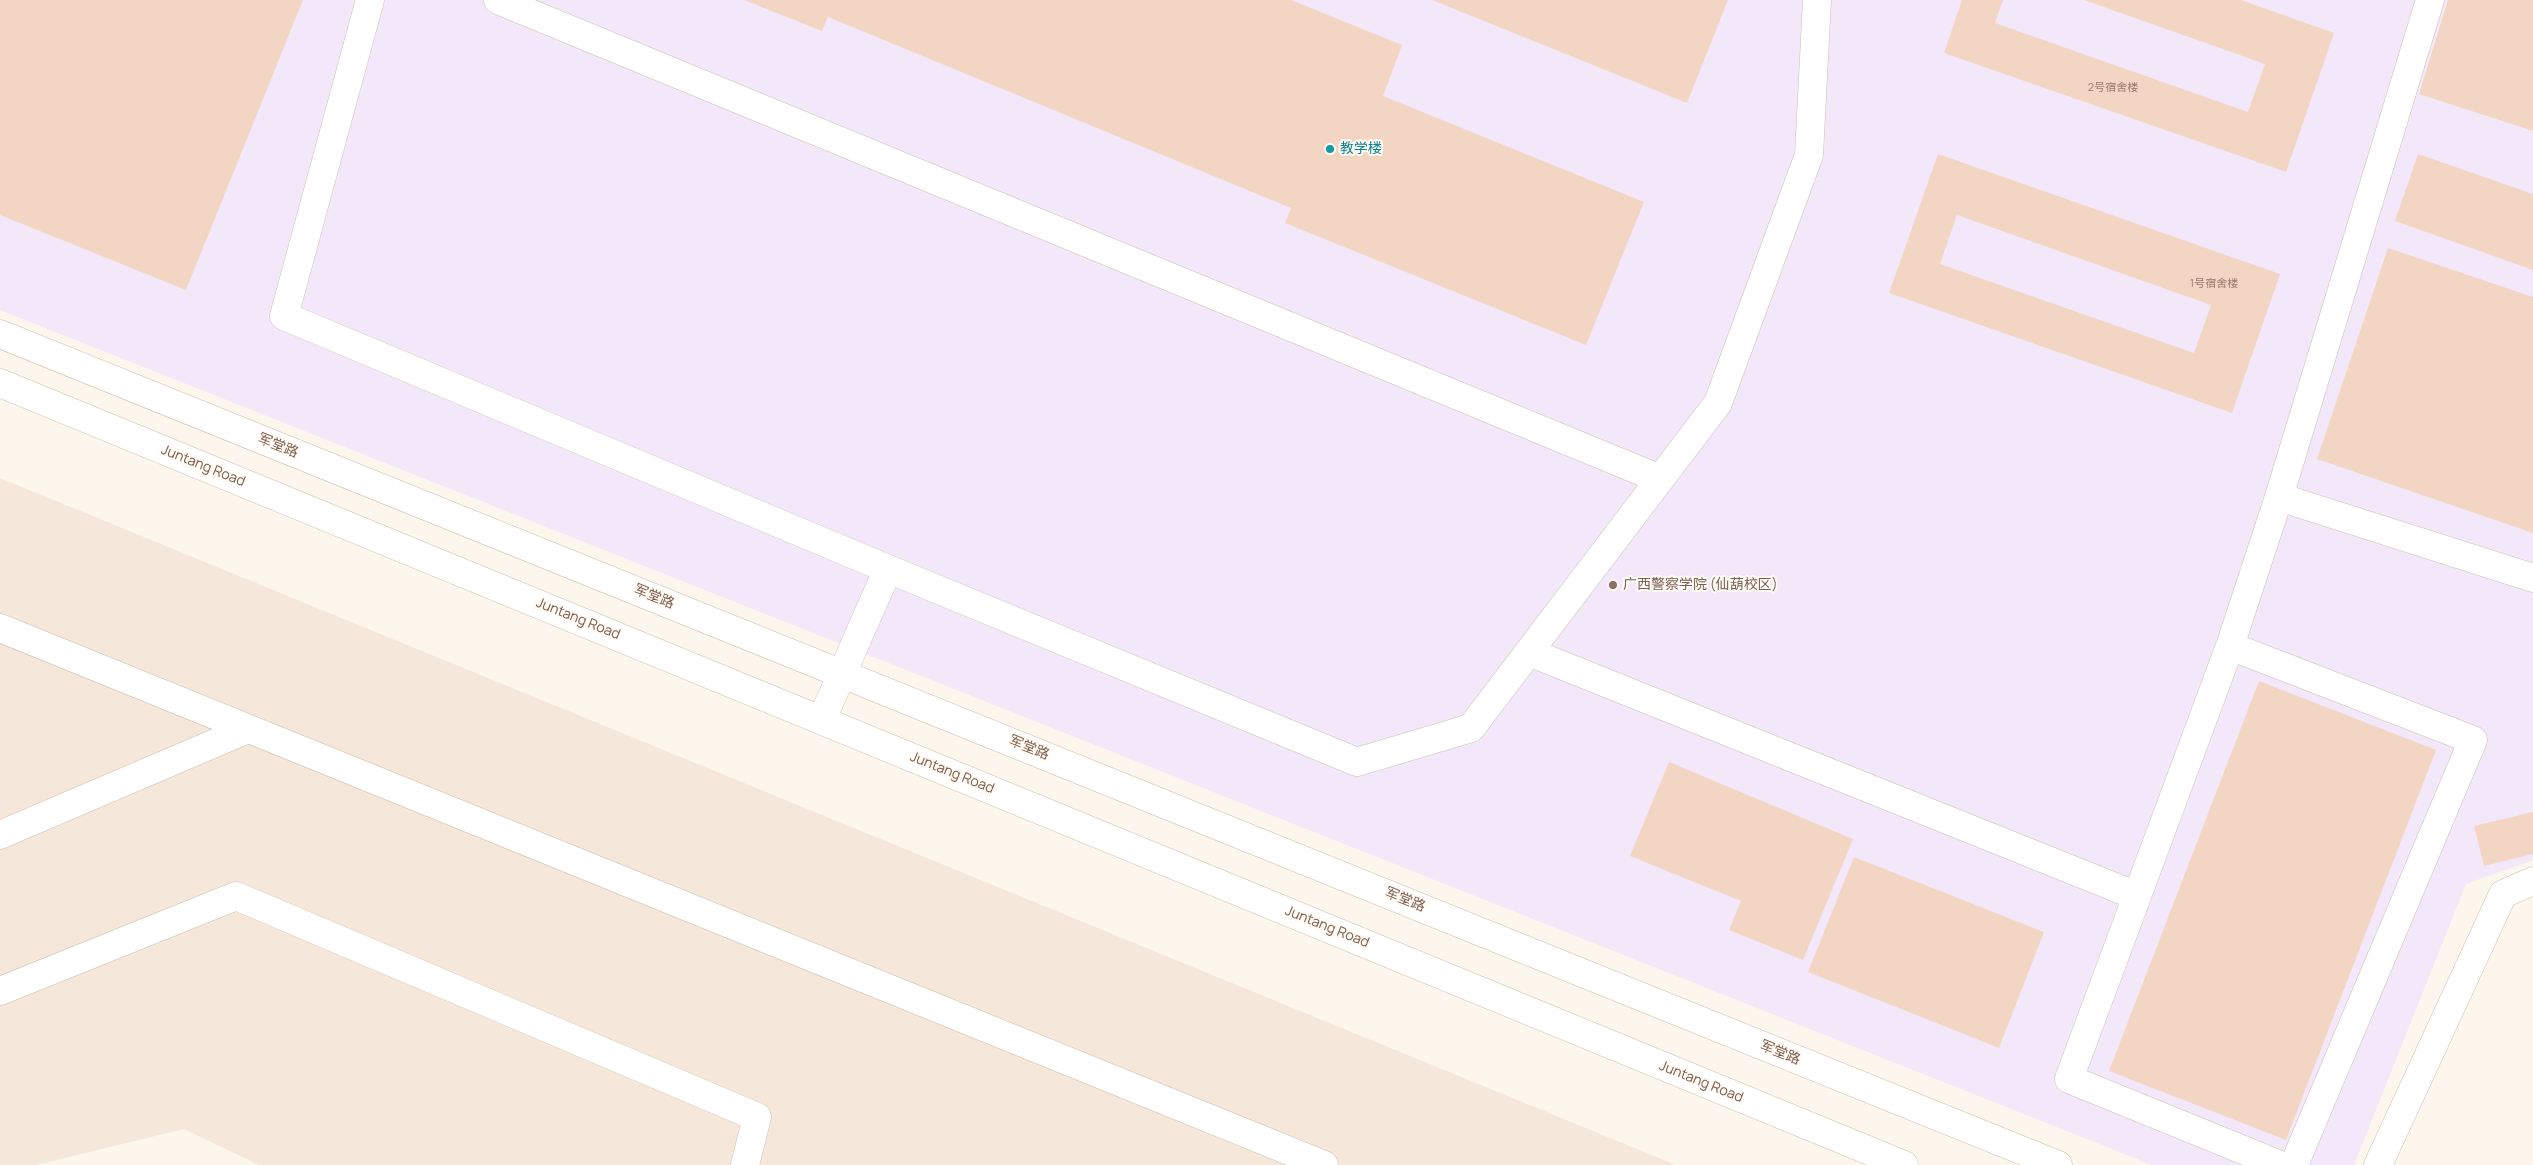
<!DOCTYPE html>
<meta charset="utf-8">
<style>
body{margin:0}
canvas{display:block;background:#fdf6ec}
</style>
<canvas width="2533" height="1165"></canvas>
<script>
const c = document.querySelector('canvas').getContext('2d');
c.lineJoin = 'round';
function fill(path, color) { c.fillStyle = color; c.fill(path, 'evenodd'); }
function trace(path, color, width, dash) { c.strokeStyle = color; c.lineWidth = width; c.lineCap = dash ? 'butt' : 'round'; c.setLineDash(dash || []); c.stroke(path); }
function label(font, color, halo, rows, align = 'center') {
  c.font = font + ' Manrope,"Noto Sans SC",sans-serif'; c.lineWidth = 4; c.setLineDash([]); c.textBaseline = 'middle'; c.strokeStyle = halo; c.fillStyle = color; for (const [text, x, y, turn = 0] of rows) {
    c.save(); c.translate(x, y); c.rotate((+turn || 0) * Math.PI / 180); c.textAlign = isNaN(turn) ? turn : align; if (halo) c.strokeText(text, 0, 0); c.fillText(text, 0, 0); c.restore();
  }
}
fill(new Path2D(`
 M 0,478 L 1676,1165 L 259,1165 L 184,1129 L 36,1165 L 0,1165 Z`), '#f5e8da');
fill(new Path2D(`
 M 0,0 L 2533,0 L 2533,860 L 2466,884 L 2354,1165 L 2152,1165 L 0,310 Z`), '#f3e8fa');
fill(new Path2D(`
 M 0,0 L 303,0 L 186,290 L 0,215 Z
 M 744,0 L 1291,0 L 1402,45 L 1383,96 L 1644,202 L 1586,345 L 1285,223 L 1291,208 L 828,17 L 822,31 Z
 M 1432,0 L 1728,0 L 1687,103 Z
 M 1962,0 L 2003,0 L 1995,23 L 2248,112 L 2265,64 L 2084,0 L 2241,0 L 2334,33 L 2286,172 L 1944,53 Z
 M 2448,0 L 2533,0 L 2533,131 L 2419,94 Z
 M 1938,154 L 2280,274 L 2232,413 L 1889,293 ZM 1957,215 L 2211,305 L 2194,353 L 1940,264 Z
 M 2418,154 L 2533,194 L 2533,270 L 2395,221 Z
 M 2388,248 L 2533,297 L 2533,533 L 2317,459 Z
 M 2259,681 L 2436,750 L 2286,1140 L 2109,1071 Z
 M 1669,762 L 1853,839 L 1803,960 L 1729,930 L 1741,901 L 1630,856 Z
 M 2533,812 L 2533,854 L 2484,866 L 2474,826 Z
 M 1854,857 L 2044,932 L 1999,1048 L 1808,972 Z`), '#f3d5c3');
const minor = new Path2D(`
 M 370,0 L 284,316 L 888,569 L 1357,762 L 1471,728 L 1718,403 L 1809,155 L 1817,0
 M 498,0 L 1660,479
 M 0,334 L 2058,1165
 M 0,383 L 1904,1165
 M 2279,497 L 2533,578
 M 0,628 L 1324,1165
 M 2230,646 L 2473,740 L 2294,1165
 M 1529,652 L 2137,896
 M 822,719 L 888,569
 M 0,835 L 248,729
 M 0,991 L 236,896 L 757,1117 L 745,1165
 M 2280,1165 L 2069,1079 L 2230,646 L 2279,497 L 2430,0
 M 2378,1165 L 2503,894 L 2533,881`);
trace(minor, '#d1beb0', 29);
trace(minor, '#fff', 28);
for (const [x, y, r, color] of [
 [1330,149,5,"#0f9aa8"],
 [1613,585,5,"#8d6e63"]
]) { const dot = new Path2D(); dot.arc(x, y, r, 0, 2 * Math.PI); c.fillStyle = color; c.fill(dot); trace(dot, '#fffaf3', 2); }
label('11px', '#987a6a', null, [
 ["2号宿舍楼",2113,88],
 ["1号宿舍楼",2214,284]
]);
label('14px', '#0d838f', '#fffaf3', [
 ["教学楼",1340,149]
], 'left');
label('14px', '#7a5c4d', '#fffaf3', [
 ["军堂路",278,446,22],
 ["Juntang Road",203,466,22],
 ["军堂路",654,597,22],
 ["Juntang Road",578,619,22],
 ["军堂路",1029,748,22],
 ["Juntang Road",952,773,22],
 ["军堂路",1405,900,22],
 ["Juntang Road",1327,927,22],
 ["军堂路",1780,1053,22],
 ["Juntang Road",1701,1082,22]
]);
label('14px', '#785e54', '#fffaf3', [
 ["广西警察学院 (仙葫校区)",1623,585]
], 'left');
</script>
